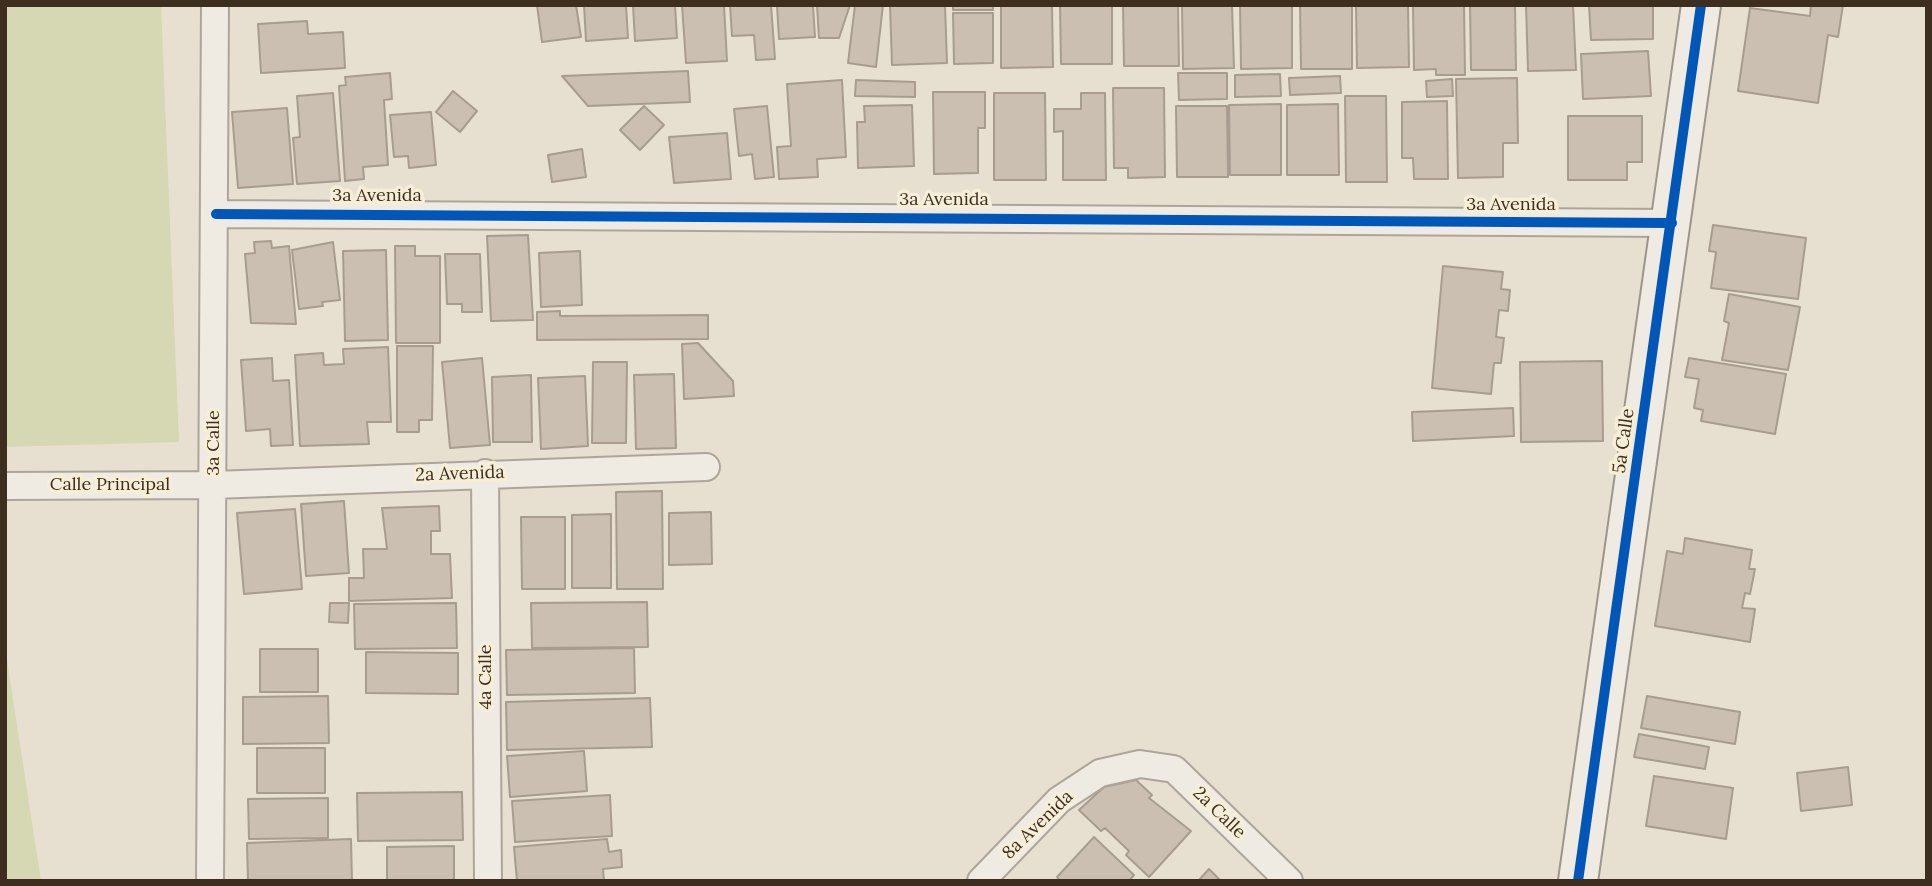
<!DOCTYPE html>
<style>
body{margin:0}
#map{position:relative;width:1932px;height:886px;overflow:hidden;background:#e7e0d1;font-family:Lora,serif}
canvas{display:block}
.frame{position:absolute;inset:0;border:7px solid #3d2e20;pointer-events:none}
</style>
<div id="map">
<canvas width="1932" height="886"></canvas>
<div class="frame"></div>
</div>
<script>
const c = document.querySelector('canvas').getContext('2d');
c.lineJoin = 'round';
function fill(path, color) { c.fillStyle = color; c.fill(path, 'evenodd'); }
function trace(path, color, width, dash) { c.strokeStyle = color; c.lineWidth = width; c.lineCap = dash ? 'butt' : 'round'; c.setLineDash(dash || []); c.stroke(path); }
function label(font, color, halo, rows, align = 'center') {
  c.font = font + ' Lora,serif'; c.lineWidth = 7; c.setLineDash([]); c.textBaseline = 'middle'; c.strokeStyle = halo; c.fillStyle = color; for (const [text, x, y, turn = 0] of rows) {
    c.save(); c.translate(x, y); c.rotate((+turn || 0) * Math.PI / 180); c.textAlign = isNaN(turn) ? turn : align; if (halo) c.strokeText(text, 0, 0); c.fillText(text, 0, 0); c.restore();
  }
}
fill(new Path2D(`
 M 5,5 L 161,5 L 179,442 L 5,447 Z
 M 5,647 L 41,881 L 5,881 Z`), '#d6d7b3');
const building = new Path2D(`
 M 537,5 L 576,5 L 581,37 L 542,42 Z
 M 584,5 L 626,5 L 628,38 L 586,41 Z
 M 633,5 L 675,5 L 677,38 L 635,41 Z
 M 682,5 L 724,5 L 727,61 L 686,63 Z
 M 730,5 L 771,5 L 775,59 L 756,60 L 754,35 L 732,36 Z
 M 777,5 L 813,5 L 815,37 L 779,39 Z
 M 817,5 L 850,5 L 839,38 L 819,38 Z
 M 855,5 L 883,5 L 876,67 L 848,63 Z
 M 890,5 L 945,5 L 947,63 L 892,65 Z
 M 953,5 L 993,5 L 993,10 L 953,10 Z
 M 1001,5 L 1052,5 L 1053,67 L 1001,68 Z
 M 1060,5 L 1112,5 L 1112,64 L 1061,64 Z
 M 1123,5 L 1178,5 L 1179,66 L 1124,66 Z
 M 1182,5 L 1232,5 L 1234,68 L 1183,69 Z
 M 1240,5 L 1292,5 L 1292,68 L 1241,69 Z
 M 1300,5 L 1352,5 L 1352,69 L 1301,69 Z
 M 1356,5 L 1408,5 L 1409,67 L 1357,68 Z
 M 1413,5 L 1464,5 L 1465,75 L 1436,75 L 1436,69 L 1414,70 Z
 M 1470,5 L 1515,5 L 1516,70 L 1471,70 Z
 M 1526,5 L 1573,5 L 1576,70 L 1528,71 Z
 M 1589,5 L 1653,5 L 1653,39 L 1591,40 Z
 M 1811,5 L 1843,5 L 1838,37 L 1828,35 L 1818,103 L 1738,91 L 1750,8 L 1810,16 Z
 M 953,13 L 993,13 L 993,63 L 954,64 Z
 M 307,21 L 308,34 L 343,32 L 345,68 L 261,73 L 258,24 Z
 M 1648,51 L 1651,96 L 1583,99 L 1581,54 Z
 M 688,71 L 690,102 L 588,106 L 562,76 Z
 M 390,73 L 392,99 L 384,100 L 388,165 L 363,167 L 364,179 L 345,181 L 339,86 L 346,85 L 345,77 Z
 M 1178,73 L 1227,73 L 1227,99 L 1179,100 Z
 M 1280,74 L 1281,96 L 1235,97 L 1235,75 Z
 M 1340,76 L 1341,93 L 1290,95 L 1289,78 Z
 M 1517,78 L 1518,143 L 1503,143 L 1503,177 L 1458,178 L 1456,79 Z
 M 1452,79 L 1453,96 L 1427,97 L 1426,81 Z
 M 842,80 L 846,157 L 817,159 L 818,177 L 779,179 L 777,147 L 791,146 L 787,84 Z
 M 856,80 L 915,82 L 915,97 L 855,96 Z
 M 1113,88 L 1164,88 L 1165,177 L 1128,178 L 1128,168 L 1114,168 Z
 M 453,91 L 477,111 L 460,132 L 436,112 Z
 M 933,92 L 985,92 L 985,128 L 978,128 L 978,173 L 934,174 Z
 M 333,93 L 340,181 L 297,184 L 293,138 L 300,137 L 297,96 Z
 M 994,93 L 1045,93 L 1046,180 L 994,180 Z
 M 1081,93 L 1105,93 L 1106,180 L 1063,180 L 1063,131 L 1054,132 L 1054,109 L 1081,109 Z
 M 1345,96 L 1386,96 L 1387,182 L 1346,182 Z
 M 1447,101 L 1448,179 L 1414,179 L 1413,158 L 1402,158 L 1402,102 Z
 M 1281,104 L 1281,175 L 1230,175 L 1229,105 Z
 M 1338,104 L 1339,175 L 1287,175 L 1287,105 Z
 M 912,105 L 914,166 L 858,168 L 857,122 L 865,122 L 864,106 Z
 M 644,106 L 664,125 L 640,150 L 620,130 Z
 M 767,106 L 774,177 L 755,179 L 752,154 L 739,156 L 734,109 Z
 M 1176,106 L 1227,106 L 1228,177 L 1177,177 Z
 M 287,108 L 293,184 L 238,188 L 232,112 Z
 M 431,112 L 436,165 L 409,168 L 408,156 L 394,157 L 390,115 Z
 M 1568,116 L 1642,116 L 1642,162 L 1627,162 L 1627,180 L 1568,180 Z
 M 727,133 L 731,179 L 674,183 L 669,137 Z
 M 582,149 L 586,177 L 552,182 L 548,155 Z
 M 1713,225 L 1806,238 L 1798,299 L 1711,288 L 1716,252 L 1709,251 Z
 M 528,235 L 533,320 L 491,321 L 487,236 Z
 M 271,241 L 272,248 L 289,246 L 296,324 L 251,323 L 245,254 L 255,253 L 254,242 Z
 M 333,242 L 340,300 L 322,302 L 323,306 L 299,309 L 292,250 Z
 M 395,246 L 415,246 L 415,256 L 440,256 L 440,343 L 396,343 Z
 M 386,250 L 388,340 L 345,341 L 343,251 Z
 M 580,251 L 582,305 L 541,307 L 539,253 Z
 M 445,254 L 480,254 L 482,312 L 462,312 L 462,304 L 447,304 Z
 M 1443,266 L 1503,272 L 1501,289 L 1510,290 L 1508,311 L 1499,310 L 1496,337 L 1504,338 L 1501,363 L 1494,363 L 1491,394 L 1432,388 Z
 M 1729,294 L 1800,307 L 1788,370 L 1722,360 L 1729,323 L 1724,321 Z
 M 560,311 L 560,316 L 708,315 L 708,339 L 537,340 L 537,312 Z
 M 698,343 L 733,381 L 734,396 L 684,399 L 682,344 Z
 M 397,346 L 433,346 L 432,420 L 419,420 L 419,432 L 397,432 Z
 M 388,347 L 391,422 L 367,422 L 369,444 L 300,446 L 295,355 L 323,353 L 324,365 L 344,364 L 343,349 Z
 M 272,358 L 273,381 L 289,380 L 293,445 L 271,446 L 270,429 L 246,431 L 241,360 Z
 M 482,358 L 490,445 L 450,448 L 442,362 Z
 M 1689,358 L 1786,374 L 1775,434 L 1701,421 L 1703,410 L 1694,408 L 1699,379 L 1685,377 Z
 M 1602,361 L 1603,441 L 1521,442 L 1520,362 Z
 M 593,362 L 627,362 L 626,443 L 592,443 Z
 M 674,374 L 676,448 L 636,449 L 634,375 Z
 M 531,375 L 532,442 L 493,442 L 492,377 Z
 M 585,376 L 588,446 L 541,449 L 538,378 Z
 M 1513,408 L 1514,436 L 1413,441 L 1412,412 Z
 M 662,491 L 663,589 L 617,589 L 616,492 Z
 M 344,501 L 349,573 L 306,576 L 301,504 Z
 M 439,506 L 440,531 L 431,531 L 431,554 L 450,554 L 452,598 L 349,601 L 349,578 L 364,578 L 363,549 L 387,549 L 382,508 Z
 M 295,509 L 302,589 L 244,594 L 237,513 Z
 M 711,512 L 712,564 L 669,565 L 669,513 Z
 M 611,514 L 611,588 L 572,588 L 572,515 Z
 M 521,517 L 565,517 L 565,589 L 522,589 Z
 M 1685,538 L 1752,550 L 1749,569 L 1755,569 L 1750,594 L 1745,593 L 1742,608 L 1755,609 L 1750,642 L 1655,626 L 1667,551 L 1683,554 Z
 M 647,602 L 648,647 L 532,648 L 531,603 Z
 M 330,603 L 349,603 L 348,623 L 329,622 Z
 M 456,603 L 457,648 L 355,649 L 354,604 Z
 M 634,648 L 635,693 L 507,695 L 506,650 Z
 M 260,649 L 318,649 L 318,692 L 260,692 Z
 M 366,652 L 458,653 L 458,694 L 366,693 Z
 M 328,696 L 329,743 L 243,744 L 243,697 Z
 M 1647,696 L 1740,712 L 1735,744 L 1641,728 Z
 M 650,698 L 652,747 L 507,750 L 506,702 Z
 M 1639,734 L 1709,747 L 1705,769 L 1634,757 Z
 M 257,748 L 325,748 L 325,793 L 257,793 Z
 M 584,751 L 587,791 L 510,797 L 507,756 Z
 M 1848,767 L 1852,805 L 1801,811 L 1797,773 Z
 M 1654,776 L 1733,788 L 1726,839 L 1646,826 Z
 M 1136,780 L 1152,795 L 1149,798 L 1191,831 L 1149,877 L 1126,855 L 1129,851 L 1105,828 L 1101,831 L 1079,810 L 1104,787 Z
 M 462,792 L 463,840 L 358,841 L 357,793 Z
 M 610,795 L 612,836 L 515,842 L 512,801 Z
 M 328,798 L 328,838 L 249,839 L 248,799 Z
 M 1094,837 L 1134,875 L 1129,881 L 1060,881 L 1057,877 Z
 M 351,839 L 352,881 L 248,881 L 247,843 Z
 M 607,839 L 609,852 L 621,850 L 622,867 L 603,869 L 604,881 L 517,881 L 514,847 Z
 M 454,846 L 454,881 L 387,881 L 387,847 Z
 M 1209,869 L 1221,881 L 1198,881 Z`);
fill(building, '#cbbfb2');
trace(building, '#a89c90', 2);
const street = new Path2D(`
 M 216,214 L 1672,223
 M 485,473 L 488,881
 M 5,486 L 214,485 L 706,467
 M 210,881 L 215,5
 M 981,881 L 1059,800 L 1100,773 L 1140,764 L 1174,769 L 1289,881`);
const secondary = new Path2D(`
 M 1578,881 L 1701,5`);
trace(street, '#ada599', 30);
trace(secondary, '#9c958a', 42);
trace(street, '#efebe3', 26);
trace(secondary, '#efebe3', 38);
trace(new Path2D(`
 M 216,214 L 1672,223
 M 1578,881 L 1701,5`), '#0057b8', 10);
label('18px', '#3d2e20', '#f7eed8', [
 ["3a Avenida",377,196],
 ["3a Avenida",944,200],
 ["3a Avenida",1511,205],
 ["5a Calle",1624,441,-82],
 ["3a Calle",214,443,-90],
 ["2a Avenida",460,474,-2],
 ["Calle Principal",110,485],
 ["4a Calle",486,677,-90],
 ["2a Calle",1219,813,44],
 ["8a Avenida",1038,825,-44]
]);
</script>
